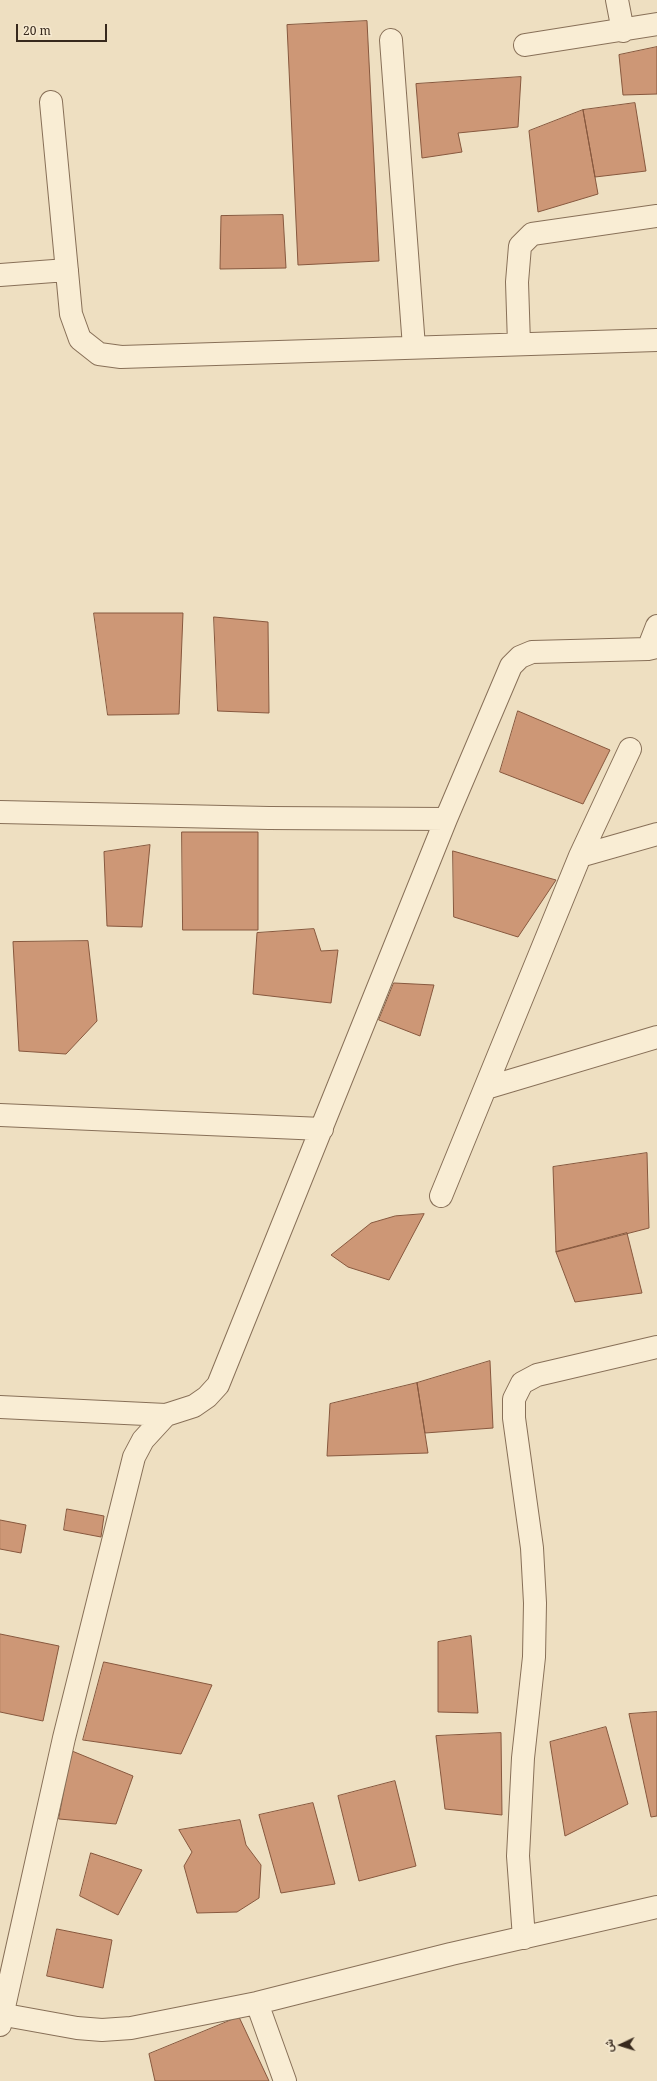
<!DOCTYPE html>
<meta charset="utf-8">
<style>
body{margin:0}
#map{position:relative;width:657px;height:2081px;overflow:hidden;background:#eedfc1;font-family:"Noto Serif",Vazirmatn,serif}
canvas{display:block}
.north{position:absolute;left:601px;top:2025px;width:40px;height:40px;-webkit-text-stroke:3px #f6e9d0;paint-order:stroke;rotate:266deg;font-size:11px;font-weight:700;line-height:16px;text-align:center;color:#37291d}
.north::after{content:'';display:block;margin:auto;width:14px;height:18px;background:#37291d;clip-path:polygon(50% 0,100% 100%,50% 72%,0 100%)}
.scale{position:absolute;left:16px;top:24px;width:91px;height:18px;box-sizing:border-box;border:2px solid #37291d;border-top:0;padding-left:5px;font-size:12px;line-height:14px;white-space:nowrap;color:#37291d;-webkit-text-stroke:3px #f6e9d0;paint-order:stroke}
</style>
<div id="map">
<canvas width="657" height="2081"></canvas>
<div class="north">ش</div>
<div class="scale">20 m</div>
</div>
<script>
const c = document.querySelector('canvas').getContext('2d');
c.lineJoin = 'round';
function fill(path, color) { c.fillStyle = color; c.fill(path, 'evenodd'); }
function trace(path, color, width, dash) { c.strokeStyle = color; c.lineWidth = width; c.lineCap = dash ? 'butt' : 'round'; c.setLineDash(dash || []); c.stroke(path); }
const building = new Path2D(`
 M 367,21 L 379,261 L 298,265 L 287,25 Z
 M 657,47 L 657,94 L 623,95 L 619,55 Z
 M 521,77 L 518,127 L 458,133 L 462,152 L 422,158 L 416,84 Z
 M 635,103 L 646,171 L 595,177 L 583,110 Z
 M 583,110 L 598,194 L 538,212 L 529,131 Z
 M 283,215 L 286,268 L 220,269 L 221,216 Z
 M 94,613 L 183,613 L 179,714 L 108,715 Z
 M 214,617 L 268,622 L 269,713 L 218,711 Z
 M 518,711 L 610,750 L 583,804 L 500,772 Z
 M 182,832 L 258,832 L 258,930 L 183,930 Z
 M 150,845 L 142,927 L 107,926 L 104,852 Z
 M 453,851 L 556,880 L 518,937 L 454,917 Z
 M 314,929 L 321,951 L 338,950 L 331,1003 L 253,994 L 257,933 Z
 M 88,941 L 97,1021 L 66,1054 L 19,1051 L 13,942 Z
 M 394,983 L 434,985 L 420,1036 L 379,1020 Z
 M 647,1153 L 649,1228 L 556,1252 L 553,1167 Z
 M 424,1214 L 389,1280 L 348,1267 L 331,1255 L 371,1223 L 395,1216 Z
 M 627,1233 L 642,1293 L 575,1302 L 556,1252 Z
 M 490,1361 L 493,1428 L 425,1433 L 417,1383 Z
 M 417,1383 L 428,1453 L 327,1456 L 330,1404 Z
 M 67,1509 L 104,1516 L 101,1537 L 64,1530 Z
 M 0,1520 L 26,1525 L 21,1553 L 0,1549 Z
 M 0,1634 L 59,1646 L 43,1721 L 0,1712 Z
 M 471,1636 L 478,1713 L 438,1712 L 438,1642 Z
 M 104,1662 L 212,1685 L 181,1754 L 83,1740 Z
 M 657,1712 L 657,1816 L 651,1817 L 629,1714 Z
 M 606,1727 L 628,1804 L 565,1836 L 550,1742 Z
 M 501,1733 L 502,1815 L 445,1809 L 436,1736 Z
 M 72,1751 L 133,1776 L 116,1824 L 59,1819 Z
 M 395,1781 L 416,1866 L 359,1881 L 338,1796 Z
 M 313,1803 L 335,1884 L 281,1893 L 259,1815 Z
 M 240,1820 L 246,1845 L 261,1865 L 259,1898 L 237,1912 L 197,1913 L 184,1866 L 192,1852 L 179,1830 Z
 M 91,1853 L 142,1870 L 118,1915 L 80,1896 Z
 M 57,1929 L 112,1940 L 103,1988 L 47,1976 Z
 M 239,2017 L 269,2081 L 155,2081 L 149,2054 Z`);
fill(building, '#cd9776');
trace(building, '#87583e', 1);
const street = new Path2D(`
 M 617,0 L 623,31
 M 391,40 L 414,347
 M 525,45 L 657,24
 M 51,102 L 71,314 L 80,339 L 99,354 L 121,357 L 657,340
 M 0,275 L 67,270
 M 519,344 L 517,282 L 520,246 L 532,234 L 657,216
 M 648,649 L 657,626
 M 0,812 L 269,818 L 446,819
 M 580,856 L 657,834
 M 486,1088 L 657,1037
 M 0,1115 L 322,1129
 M 441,1196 L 580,856 L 630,749
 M 0,1407 L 166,1415
 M 524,1938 L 518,1856 L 523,1758 L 534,1657 L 535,1603 L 532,1548 L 514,1418 L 514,1399 L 522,1383 L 537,1375 L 657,1347
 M 257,2003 L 285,2081
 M 0,2014 L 77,2028 L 102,2030 L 131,2028 L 257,2003 L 451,1954 L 657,1907
 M 0,2025 L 64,1738 L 134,1457 L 143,1440 L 166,1415 L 194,1406 L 207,1397 L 218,1385 L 446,819 L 511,666 L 520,657 L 532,652 L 648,649 L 657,647`);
trace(street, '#887058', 24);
trace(street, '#f9edd4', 22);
</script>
